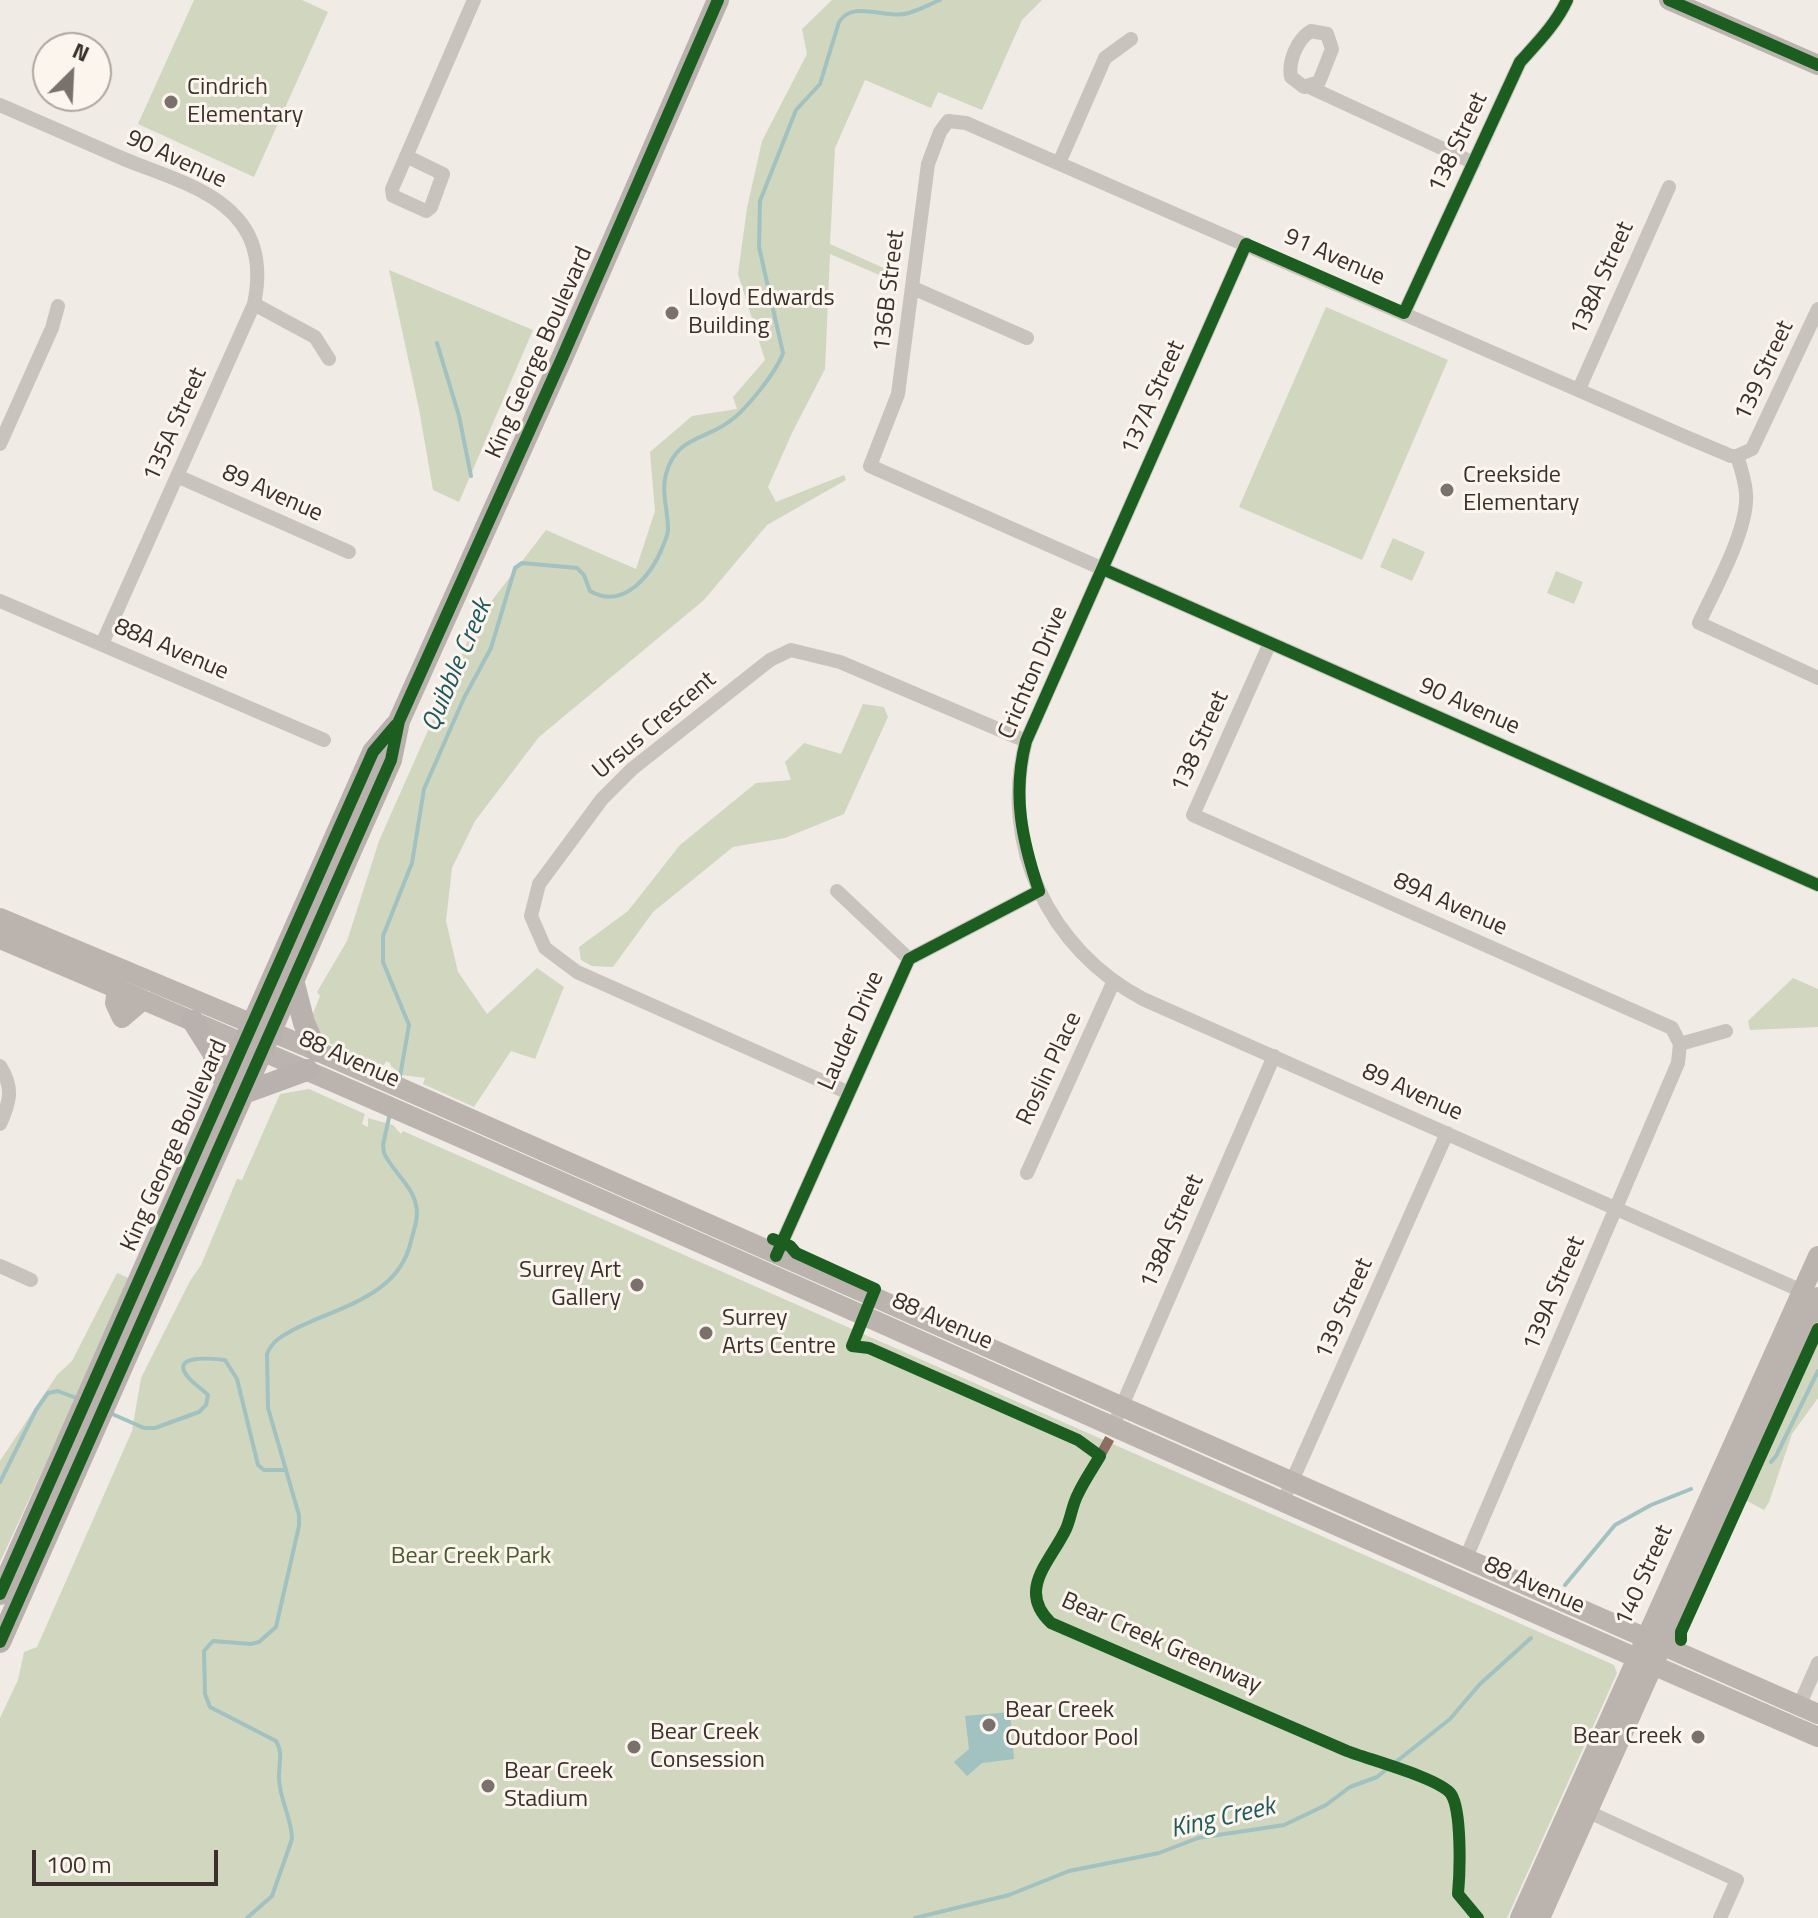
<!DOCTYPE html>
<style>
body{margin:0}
#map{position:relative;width:1818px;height:1918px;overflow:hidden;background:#f0ebe5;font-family:"Titillium Web",sans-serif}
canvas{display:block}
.north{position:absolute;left:32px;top:32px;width:80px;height:80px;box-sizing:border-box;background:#fbf5ee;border:2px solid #aea6a0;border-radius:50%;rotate:24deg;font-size:22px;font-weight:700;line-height:32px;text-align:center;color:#3b302b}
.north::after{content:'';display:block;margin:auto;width:28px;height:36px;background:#7a716c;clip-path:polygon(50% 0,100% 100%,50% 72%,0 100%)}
.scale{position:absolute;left:32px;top:1850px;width:186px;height:36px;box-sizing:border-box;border:4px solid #3b302b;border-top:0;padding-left:10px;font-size:24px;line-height:28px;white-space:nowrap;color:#3b302b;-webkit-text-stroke:6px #fbf5ee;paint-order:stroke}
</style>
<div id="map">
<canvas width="1818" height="1918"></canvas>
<div class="north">N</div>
<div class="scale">100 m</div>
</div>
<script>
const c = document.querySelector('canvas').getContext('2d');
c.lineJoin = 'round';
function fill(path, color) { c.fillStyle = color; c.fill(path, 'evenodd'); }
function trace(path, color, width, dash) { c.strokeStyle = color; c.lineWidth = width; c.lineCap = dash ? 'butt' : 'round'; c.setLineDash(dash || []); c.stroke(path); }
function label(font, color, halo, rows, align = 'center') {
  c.font = font + ' "Titillium Web",sans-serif'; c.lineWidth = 6; c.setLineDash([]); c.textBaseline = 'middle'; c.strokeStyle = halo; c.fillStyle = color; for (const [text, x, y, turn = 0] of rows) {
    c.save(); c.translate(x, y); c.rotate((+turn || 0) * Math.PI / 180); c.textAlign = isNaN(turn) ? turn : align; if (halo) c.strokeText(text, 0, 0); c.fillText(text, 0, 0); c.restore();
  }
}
fill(new Path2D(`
 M 194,0 L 302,0 L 328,12 L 254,177 L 138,124 Z
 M 832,0 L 1042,0 L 1022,20 L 982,110 L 938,92 L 931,108 L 865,80 L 835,148 L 830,244 L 897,274 L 896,282 L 830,254 L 825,369 L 792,433 L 768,487 L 776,502 L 844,475 L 846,480 L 767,525 L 704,600 L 539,737 L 475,821 L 452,868 L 446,921 L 458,972 L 487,1014 L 537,968 L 564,987 L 535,1059 L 511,1051 L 474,1107 L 423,1084 L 425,1078 L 402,1075 L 391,1066 L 390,1063 L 386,1061 L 383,1067 L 325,1041 L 312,1016 L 320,996 L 317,992 L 347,941 L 379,841 L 477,620 L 546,530 L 636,569 L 655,511 L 650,452 L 692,416 L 737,409 L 733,397 L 765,360 L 738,274 L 747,208 L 762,141 L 807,54 L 802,29 Z
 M 389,270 L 533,330 L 459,502 L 433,490 L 419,409 Z
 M 1326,307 L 1448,360 L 1362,560 L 1239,507 Z
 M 1393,538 L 1425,552 L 1412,581 L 1380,567 Z
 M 1556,571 L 1583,582 L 1574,604 L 1547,593 Z
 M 863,704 L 884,707 L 888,717 L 844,814 L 785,838 L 733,847 L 653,912 L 613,967 L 592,966 L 581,960 L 579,947 L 628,911 L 680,845 L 756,783 L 791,780 L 785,762 L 804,743 L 841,754 Z
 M 1793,978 L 1818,989 L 1818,1027 L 1750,1030 L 1748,1021 Z
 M 309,1089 L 365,1114 L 362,1124 L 368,1127 L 368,1118 L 393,1125 L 401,1134 L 403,1131 L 1614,1665 L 1617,1673 L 1507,1918 L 0,1918 L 0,1718 L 18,1680 L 24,1652 L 37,1647 L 132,1431 L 141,1378 L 190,1281 L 201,1265 L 237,1179 L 242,1180 L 280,1094 Z
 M 117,1273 L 131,1279 L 0,1562 L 0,1461 L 57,1375 L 72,1361 Z
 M 1818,1341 L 1818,1398 L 1792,1434 L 1769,1502 L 1764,1510 L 1745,1500 Z`), '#d1d6bf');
fill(new Path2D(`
 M 1010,1712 L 1014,1759 L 982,1763 L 967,1776 L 954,1762 L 969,1749 L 965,1716 Z`), '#a1c2c1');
trace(new Path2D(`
 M 437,343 L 459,416 L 471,476
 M 399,1082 L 409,1025 L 383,962 L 383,936 L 412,863 L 424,789 L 464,698 L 491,648 L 515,568 L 522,563 L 577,568 L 584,575 L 590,591 C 624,611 652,574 663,546 C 665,541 668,535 668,529 C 668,510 661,492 666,474 C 676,436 706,440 730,421 C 746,410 777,371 783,353 L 759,247 L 760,201 L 796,110 L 820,84 L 839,22 C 853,0 883,18 904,14 C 916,12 928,5 940,0
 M 110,1413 L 144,1428 L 155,1428 L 199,1412 L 206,1405 L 208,1395 C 202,1389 194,1384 188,1377 C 168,1353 216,1359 225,1360 L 237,1379 L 258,1465 L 264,1470 L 285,1470
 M 1771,1462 L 1776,1456 L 1818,1371
 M 0,1482 L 36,1410 L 48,1393 L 58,1391 L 76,1398
 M 1565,1585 L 1615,1525 L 1651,1505 L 1691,1489
 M 247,1918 L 272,1896 L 292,1839 C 292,1819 280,1800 279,1780 C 278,1766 284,1754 276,1741 L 210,1707 L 205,1694 L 204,1651 L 213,1641 L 251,1644 L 259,1642 L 276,1627 L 299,1526 L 299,1515 L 268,1408 L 267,1354 C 272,1341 282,1336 293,1330 C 337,1307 399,1297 411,1241 C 414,1230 419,1216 416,1205 C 412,1185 392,1171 384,1153 L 383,1145 L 390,1113
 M 915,1918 L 1009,1895 L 1069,1871 L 1159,1853 L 1198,1838 L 1284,1825 L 1326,1805 L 1350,1787 L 1377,1777 L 1450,1719 L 1480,1684 L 1531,1638`), '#a1c2c1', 4);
trace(new Path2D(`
 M 1311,31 L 1327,34 L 1332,49 L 1319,82 L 1304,87 L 1291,77 C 1288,62 1297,39 1311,31 Z
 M 1309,87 L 1474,163
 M 0,105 C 41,123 83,141 124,159 C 162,175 215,188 241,223 C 259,247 260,276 254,304 L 102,644
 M 406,156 L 443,174 L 431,207 L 426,211 L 393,196 L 392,189 L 474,0
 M 1059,163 L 1105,58 L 1131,39
 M 1246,244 L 1026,741 C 999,845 1049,949 1143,999 L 1802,1291
 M 913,288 L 1027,338
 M 254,304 L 315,337 L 329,359
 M 1818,309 L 1752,449 L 1737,456 C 1741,468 1745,480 1746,493 C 1749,529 1714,590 1699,623 L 1818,678
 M 1404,313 L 1520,62 C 1538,42 1556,24 1567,0
 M 1579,389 L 1669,187
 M 0,444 L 52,328 L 58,306
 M 1737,456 L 1731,456 L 1686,437 L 966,123 L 948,121 L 940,132 L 928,164 L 898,394 L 870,466 L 1818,885
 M 177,476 L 349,552
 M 0,601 L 324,740
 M 1270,643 L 1193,815 L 1672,1028 L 1680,1044 L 1678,1063 L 1465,1560
 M 837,891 L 909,959
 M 1680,1044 L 1726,1031
 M 0,1066 C 14,1088 10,1102 0,1124
 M 849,1093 L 577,972 L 545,948 L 531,916 L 539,884 L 602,799 L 632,769 L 770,660 L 791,650 L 840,662 L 1026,741
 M 1027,1173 L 1113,983
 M 776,1256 L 909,959 L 1039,891
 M 0,1266 L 31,1280
 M 1118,1415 L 1274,1056
 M 1288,1490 L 1447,1133
 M 1799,1706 L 1818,1663
 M 1582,1809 L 1737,1880 L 1720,1918`), '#c9c3be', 14);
trace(new Path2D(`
 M 1669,0 L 1818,65
 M 0,918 L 317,1051 L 1818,1714
 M 0,939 C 609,1197 1211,1474 1818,1737
 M 117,989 L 115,1003 L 122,1018 L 143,1000
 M 1520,1918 L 1818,1256
 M 1540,1918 L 1818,1297`), '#bab3ae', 20);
trace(new Path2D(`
 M 293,980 L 304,1023 L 317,1051
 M 193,1021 L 212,1051 L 226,1085
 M 244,1093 L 307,1070
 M 0,1594 L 337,833 L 373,752 L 396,725
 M 0,1642 L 391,760 L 399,721 L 562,358 L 718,0`), '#b8b1ad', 22);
trace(new Path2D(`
 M 1100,1456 L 1110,1438`), '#8d6e63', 10, [20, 10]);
trace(new Path2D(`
 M 1669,0 L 1818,65
 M 1103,569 L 1818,885
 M 773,1239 L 790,1246 L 796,1253 L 875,1289 L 852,1346 L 869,1348 L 1078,1440 L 1100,1456 C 1093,1468 1084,1481 1078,1494 C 1072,1505 1071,1518 1066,1529 C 1051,1561 1016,1590 1051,1623 L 1347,1751 C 1367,1759 1439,1778 1451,1794 C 1462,1811 1460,1873 1458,1894 L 1478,1918
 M 776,1256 L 909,959 L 1039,891 C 1022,840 1012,794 1026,741 L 1246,244 L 1404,313 L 1520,62 C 1538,42 1556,24 1567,0
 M 0,1594 L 337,833 L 373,752 L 396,725
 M 1681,1640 L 1681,1632 L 1818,1329
 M 0,1642 L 391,760 L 399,721 L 562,358 L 718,0`), '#1b5e20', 12);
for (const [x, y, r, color] of [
 [171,102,8,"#7a716c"],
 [672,313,8,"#7a716c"],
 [1447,490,8,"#7a716c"],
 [637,1285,8,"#7a716c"],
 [706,1333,8,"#7a716c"],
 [989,1725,8,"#7a716c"],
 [1698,1737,8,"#7a716c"],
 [634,1747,8,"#7a716c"],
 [488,1786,8,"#7a716c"]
]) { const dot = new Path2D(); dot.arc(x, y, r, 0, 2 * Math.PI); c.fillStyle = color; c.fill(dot); trace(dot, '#fbf5ee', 3); }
label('24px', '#3b302b', '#fbf5ee', [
 ["Cindrich",187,88],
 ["Elementary",187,116],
 ["Lloyd Edwards",688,299],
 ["Building",688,327],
 ["Creekside",1463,476],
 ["Elementary",1463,504],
 ["Surrey Art",621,1271,"right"],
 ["Gallery",621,1299,"right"],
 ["Surrey",722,1319],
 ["Arts Centre",722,1347],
 ["Bear Creek",1005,1711],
 ["Outdoor Pool",1005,1739],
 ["Bear Creek",650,1733],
 ["Consession",650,1761],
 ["Bear Creek",1682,1737,"right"],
 ["Bear Creek",504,1772],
 ["Stadium",504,1800]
], 'left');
label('24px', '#3b302b', '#fbf5ee', [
 ["138 Street",1459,143,-65],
 ["90 Avenue",176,160,25],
 ["91 Avenue",1334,258,24],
 ["138A Street",1603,279,-66],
 ["136B Street",890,291,-83],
 ["King George Boulevard",540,353,-66],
 ["139 Street",1765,371,-65],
 ["137A Street",1154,398,-66],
 ["135A Street",176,425,-66],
 ["89 Avenue",272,494,24],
 ["88A Avenue",171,650,23],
 ["Crichton Drive",1034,673,-67],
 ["90 Avenue",1469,707,24],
 ["Ursus Crescent",655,726,-40],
 ["138 Street",1201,742,-66],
 ["89A Avenue",1450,905,24],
 ["Lauder Drive",852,1031,-66],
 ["88 Avenue",349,1060,24],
 ["Roslin Place",1050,1069,-65],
 ["89 Avenue",1412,1093,24],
 ["King George Boulevard",175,1146,-66],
 ["138A Street",1173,1232,-66],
 ["139A Street",1555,1294,-67],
 ["139 Street",1345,1309,-66],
 ["88 Avenue",942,1322,24],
 ["140 Street",1645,1576,-66],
 ["88 Avenue",1534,1586,24],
 ["Bear Creek Greenway",1161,1644,24]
]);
label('24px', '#4a5a2e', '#fbf5ee', [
 ["Bear Creek Park",471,1557]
]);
label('italic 26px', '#1f5a5e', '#fbf5ee', [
 ["Quibble Creek",458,666,-67],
 ["King Creek",1223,1819,-13]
]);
</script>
